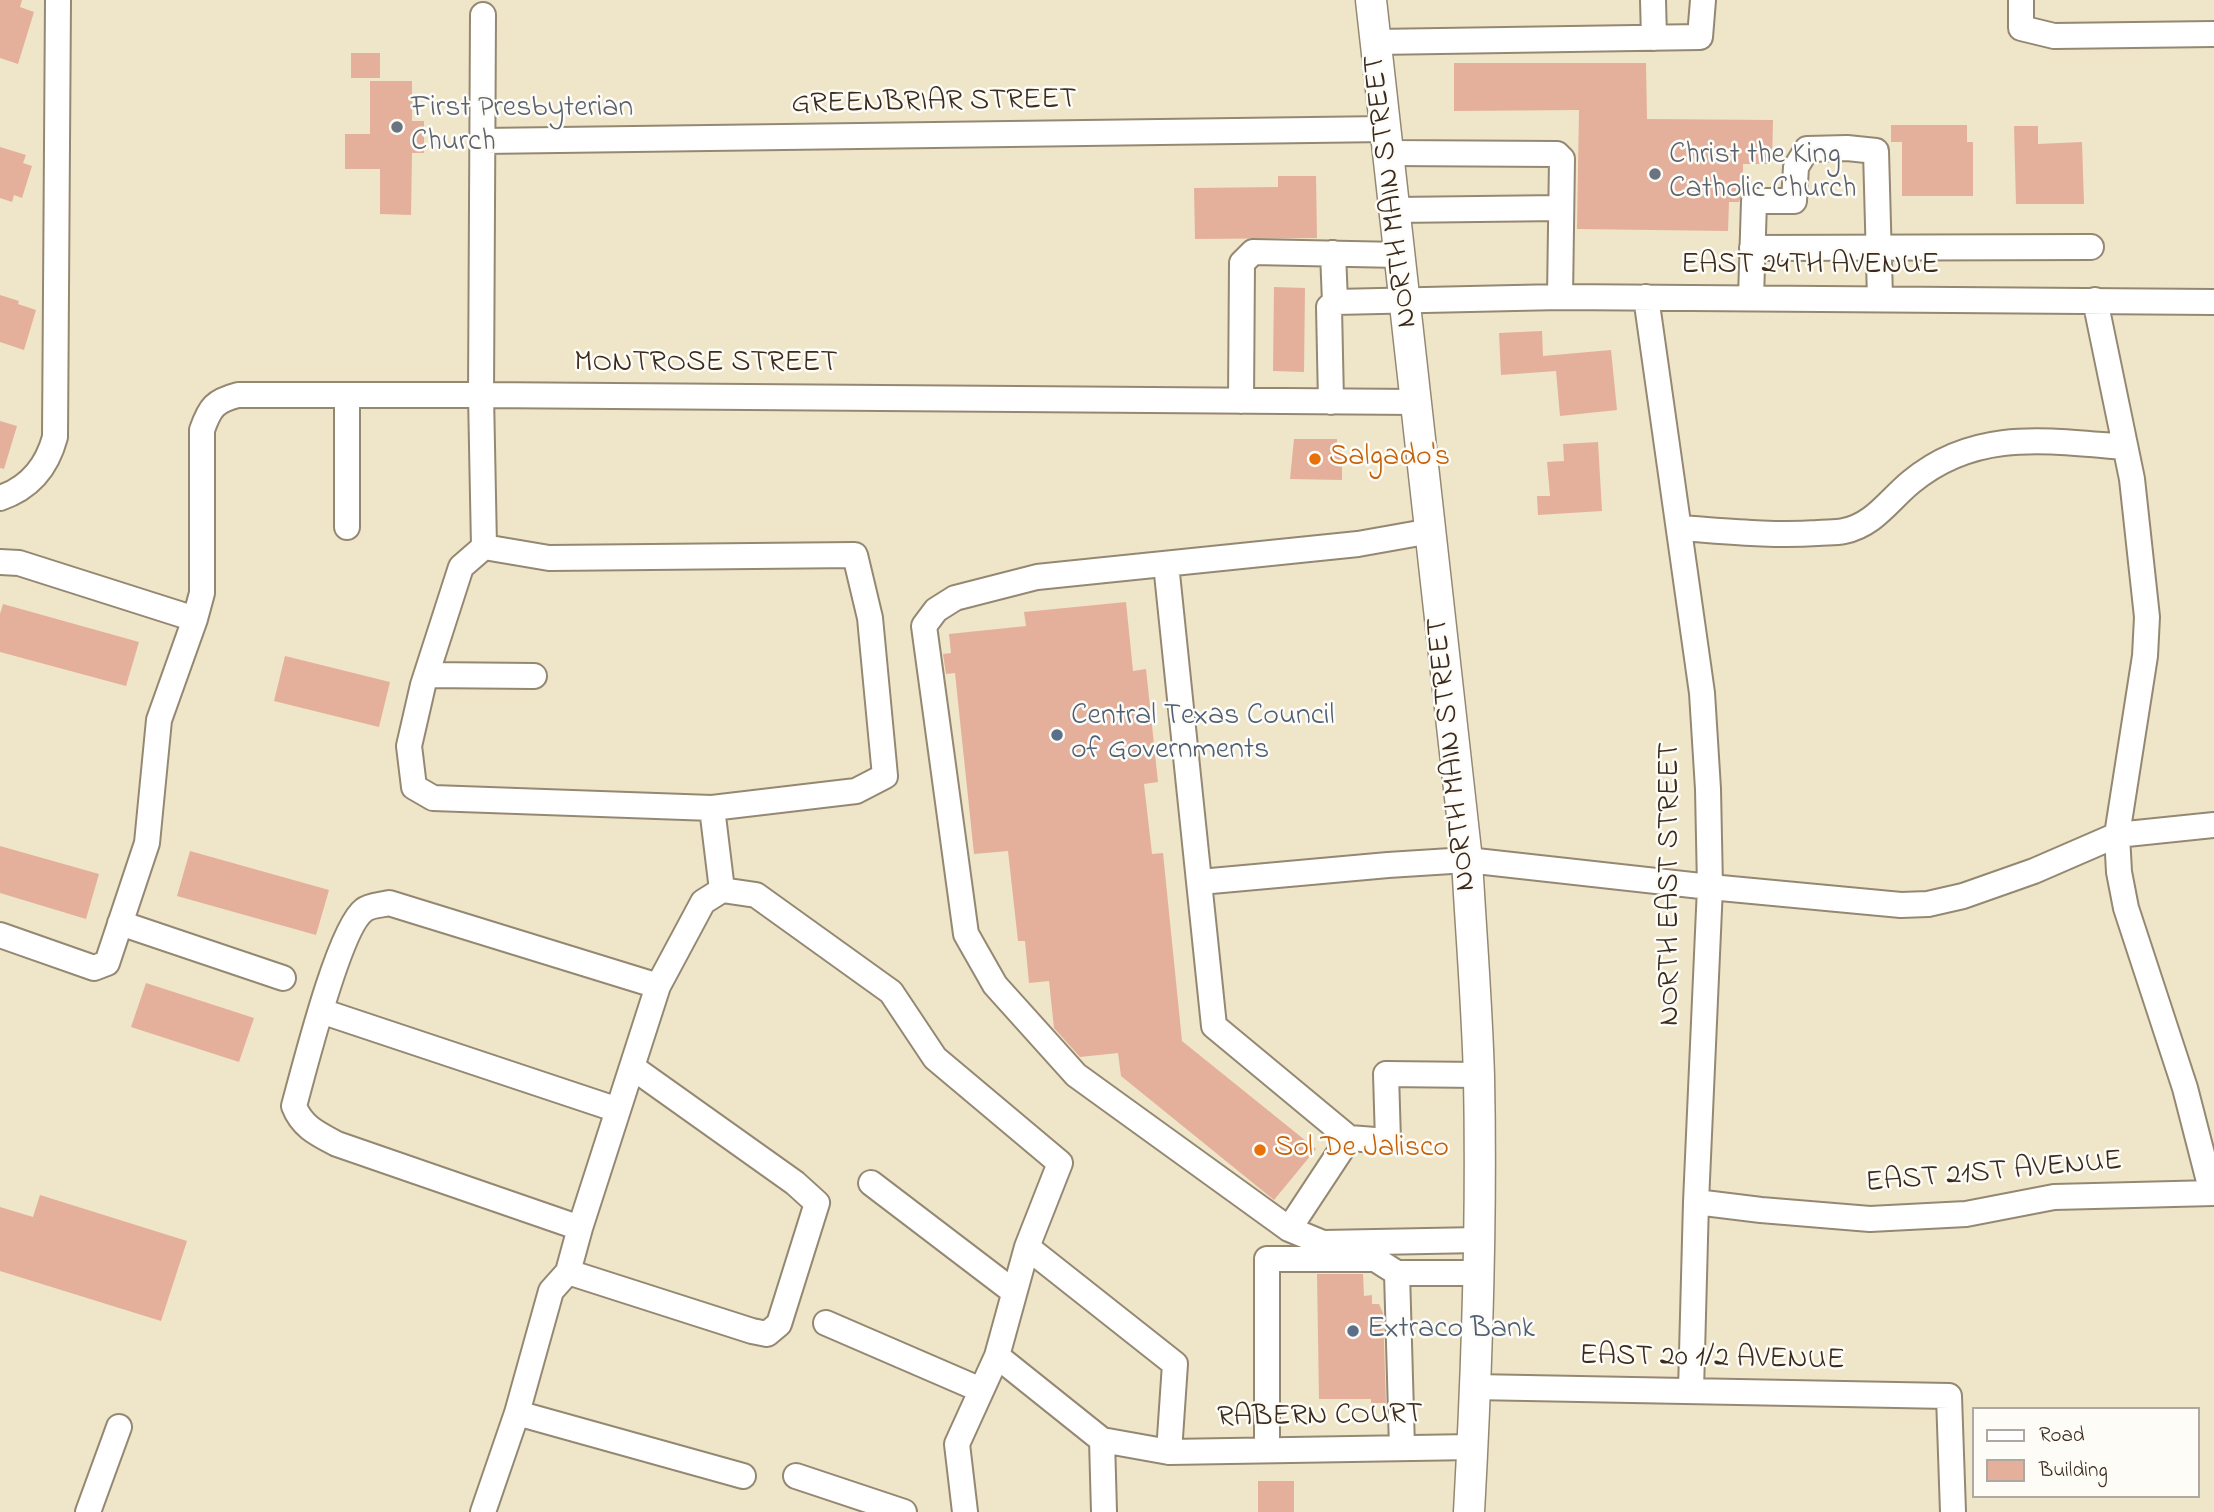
<!DOCTYPE html>
<style>
body{margin:0}
#map{position:relative;width:2214px;height:1512px;overflow:hidden;background:#efe5c8;font-family:"Indie Flower",sans-serif}
canvas{display:block}
.legend{position:absolute;left:1972px;top:1407px;width:228px;height:91px;box-sizing:border-box;background:#fdfcf7;border:2px solid #afa8a0;margin:0;padding:9px 12px;list-style:none;font-size:21px;color:#3b2a1e}
.legend li{display:flex;align-items:center;gap:14px;height:35px}
.legend b{width:35px;border:2px solid #afa8a0}
</style>
<div id="map">
<canvas width="2214" height="1512"></canvas>
<ul class="legend">
<li><b style="height:9px;background:#fff"></b>Road</li>
<li><b style="height:19px;background:#e4b09c"></b>Building</li>
</ul>
</div>
<script>
const c = document.querySelector('canvas').getContext('2d');
c.lineJoin = 'round';
function fill(path, color) { c.fillStyle = color; c.fill(path, 'evenodd'); }
function trace(path, color, width, dash) { c.strokeStyle = color; c.lineWidth = width; c.lineCap = dash ? 'butt' : 'round'; c.setLineDash(dash || []); c.stroke(path); }
function label(font, color, halo, rows, align = 'center') {
  c.font = font + ' "Indie Flower",sans-serif'; c.lineWidth = 5; c.setLineDash([]); c.textBaseline = 'middle'; c.strokeStyle = halo; c.fillStyle = color; for (const [text, x, y, turn = 0] of rows) {
    c.save(); c.translate(x, y); c.rotate((+turn || 0) * Math.PI / 180); c.textAlign = isNaN(turn) ? turn : align; if (halo) c.strokeText(text, 0, 0); c.fillText(text, 0, 0); c.restore();
  }
}
fill(new Path2D(`
 M 0,0 L 22,0 L 20,7 L 34,12 L 18,64 L 0,58 Z
 M 351,53 L 380,53 L 380,78 L 351,78 Z
 M 1454,63 L 1646,63 L 1647,119 L 1773,120 L 1772,164 L 1743,164 L 1743,191 L 1739,202 L 1729,202 L 1728,231 L 1577,229 L 1579,110 L 1454,111 Z
 M 370,81 L 412,81 L 412,121 L 424,121 L 424,153 L 412,153 L 411,215 L 380,214 L 380,169 L 345,169 L 345,134 L 370,134 Z
 M 1891,125 L 1967,125 L 1967,142 L 1973,142 L 1973,196 L 1902,196 L 1902,142 L 1891,142 Z
 M 2014,126 L 2038,126 L 2038,144 L 2082,142 L 2084,204 L 2016,204 Z
 M 0,147 L 26,155 L 23,163 L 32,166 L 22,198 L 14,195 L 12,202 L 0,198 Z
 M 1278,176 L 1316,176 L 1317,238 L 1195,239 L 1194,188 L 1278,187 Z
 M 1274,287 L 1305,288 L 1304,372 L 1273,371 Z
 M 0,295 L 19,301 L 18,304 L 36,310 L 24,350 L 0,342 Z
 M 1542,331 L 1543,356 L 1611,350 L 1617,410 L 1560,416 L 1556,371 L 1501,375 L 1499,333 Z
 M 0,421 L 17,426 L 4,469 L 0,468 Z
 M 1294,439 L 1337,439 L 1337,446 L 1342,446 L 1342,480 L 1290,479 Z
 M 1598,442 L 1602,511 L 1538,515 L 1537,496 L 1550,496 L 1547,462 L 1564,461 L 1563,444 Z
 M 1126,602 L 1133,671 L 1146,669 L 1158,782 L 1144,784 L 1152,854 L 1163,853 L 1182,1041 L 1316,1149 L 1274,1200 L 1121,1076 L 1118,1053 L 1080,1057 L 1054,1028 L 1049,981 L 1029,983 L 1025,941 L 1018,941 L 1008,851 L 974,854 L 955,673 L 946,674 L 943,654 L 951,653 L 949,634 L 1026,626 L 1024,612 Z
 M 3,604 L 139,642 L 126,686 L 0,652 L 0,614 Z
 M 285,656 L 390,682 L 379,727 L 274,701 Z
 M 0,846 L 99,874 L 86,919 L 0,893 Z
 M 190,851 L 329,890 L 316,935 L 177,896 Z
 M 146,983 L 254,1018 L 239,1062 L 131,1027 Z
 M 40,1195 L 187,1241 L 161,1321 L 0,1271 L 0,1207 L 33,1217 Z
 M 1317,1274 L 1363,1274 L 1364,1296 L 1372,1295 L 1372,1304 L 1379,1304 L 1383,1313 L 1386,1403 L 1371,1403 L 1371,1399 L 1319,1399 Z
 M 1258,1481 L 1294,1481 L 1294,1512 L 1258,1512 Z`), '#e4b09c');
const minor = new Path2D(`
 M 1653,0 L 1654,38
 M 2021,0 L 2021,28 L 2054,36 L 2214,34
 M 483,15 L 481,395 L 484,547 L 549,558 L 855,555 L 870,618 L 885,776 L 856,791 L 712,808 L 433,798 L 414,787 L 409,746 L 423,685 L 461,567 L 484,547
 M 1376,42 L 1700,37 L 1703,0
 M 483,141 L 1386,129
 M 1389,153 L 1557,154 L 1562,159 L 1560,297
 M 1395,210 L 1561,208
 M 1752,248 L 2091,247
 M 1333,253 L 1335,302
 M 1646,297 L 1702,693 L 1708,789 L 1710,887 L 1696,1202 L 1691,1391
 M 1751,298 L 1754,201 L 1794,201 L 1796,167 L 1807,149 L 1847,148 L 1876,151 L 1880,298
 M 2095,300 L 2132,479 L 2147,617 L 2145,656 L 2117,835 L 2119,872 L 2126,908 L 2185,1088 L 2212,1193
 M 347,397 L 347,527
 M 1241,401 L 1242,263 L 1253,252 L 1400,255
 M 1331,402 L 1329,307 L 1335,302 L 1560,297 L 2214,302
 M 0,498 C 30,488 47,467 55,437 L 58,0
 M 1679,528 C 1725,531 1771,536 1817,533 C 1826,532 1835,533 1844,531 C 1874,525 1889,500 1911,482 C 1976,428 2048,441 2125,447
 M 1431,531 L 1358,544 L 1037,577 L 955,598 L 936,610 L 924,626 L 966,934 L 995,985 L 1076,1075 L 1289,1229 L 1323,1243 L 1479,1240
 M 0,562 L 19,563 L 195,619 L 159,720 L 147,843 L 107,963 L 94,968 L 0,935
 M 1166,564 L 1214,1026 L 1349,1138 L 1388,1141 L 1386,1074 L 1479,1075
 M 195,619 L 202,593 L 202,430 C 210,407 215,401 238,395 L 481,395 L 1417,402
 M 427,675 L 534,676
 M 712,808 L 722,890
 M 1200,882 L 1388,865 L 1467,860 L 1710,887 L 1901,905 L 1928,904 L 1963,896 L 2034,871 L 2117,835 L 2214,825
 M 120,923 L 283,978
 M 321,1011 L 618,1110
 M 871,1183 L 1014,1292
 M 1696,1202 L 1761,1210 L 1870,1219 L 1966,1214 L 2054,1197 L 2214,1193
 M 580,1228 L 658,986
 M 1289,1229 L 1349,1138
 M 568,1272 L 752,1331 L 767,1334 L 779,1324 L 817,1203 L 795,1183 L 632,1067
 M 826,1323 L 981,1390
 M 997,1356 L 1102,1440
 M 1474,1387 L 1949,1396 L 1953,1512
 M 517,1413 L 743,1476
 M 1402,1448 L 1397,1273 L 1478,1273
 M 1267,1450 L 1267,1259 L 1375,1259 L 1397,1273
 M 796,1476 L 904,1512
 M 88,1512 L 119,1427
 M 483,1512 L 517,1413 L 551,1291 L 568,1272 L 580,1228 L 337,1144 C 318,1134 302,1127 294,1106 C 304,1070 339,928 364,910 C 370,905 382,905 389,903 L 658,986 L 703,902 L 722,890 L 756,895 L 891,992 L 935,1058 L 1060,1163 L 1027,1247 L 1175,1364 L 1169,1452
 M 965,1512 L 957,1444 L 997,1356 L 1027,1247
 M 1104,1512 L 1102,1440 L 1169,1452 L 1473,1447`);
const major = new Path2D(`
 M 1371,0 L 1467,860 C 1471,933 1477,1005 1479,1077 C 1482,1222 1477,1368 1469,1512`);
trace(minor, '#958873', 28);
trace(major, '#958873', 33);
trace(minor, '#fff', 24);
trace(major, '#fff', 30);
for (const [x, y, r, color] of [
 [397,127,7,"#6b7280"],
 [1655,174,7,"#6b7280"],
 [1315,459,7,"#e8710a"],
 [1057,735,7,"#5c6f8a"],
 [1260,1150,7,"#e8710a"],
 [1353,1331,7,"#5c6f8a"]
]) { const dot = new Path2D(); dot.arc(x, y, r, 0, 2 * Math.PI); c.fillStyle = color; c.fill(dot); trace(dot, '#fdfcf7', 2.5); }
label('30px', '#3b2a1e', '#fdfcf7', [
 ["GREENBRIAR STREET",934,104,-1],
 ["NORTH MAIN STREET",1393,191,-97],
 ["EAST 24TH AVENUE",1810,267],
 ["MONTROSE STREET",706,365],
 ["NORTH MAIN STREET",1454,754,-96],
 ["NORTH EAST STREET",1672,884,-90],
 ["EAST 21ST AVENUE",1994,1174,-5],
 ["EAST 20 1/2 AVENUE",1712,1360,1],
 ["RABERN COURT",1320,1418,-1]
]);
label('30px', '#5b616d', '#fdfcf7', [
 ["First Presbyterian",411,110],
 ["Church",411,144],
 ["Christ the King",1669,157],
 ["Catholic Church",1669,191]
], 'left');
label('30px', '#c56008', '#fdfcf7', [
 ["Salgado's",1329,459],
 ["Sol De Jalisco",1274,1150]
], 'left');
label('30px', '#4e5e75', '#fdfcf7', [
 ["Central Texas Council",1071,718],
 ["of Governments",1071,752],
 ["Extraco Bank",1367,1331]
], 'left');
</script>
